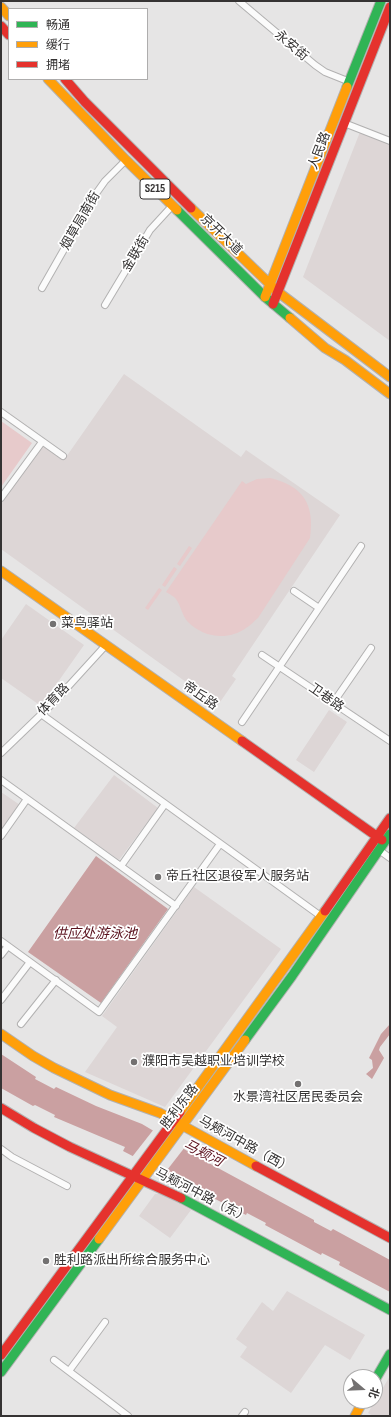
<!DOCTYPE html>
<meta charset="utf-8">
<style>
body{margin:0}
#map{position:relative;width:391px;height:1417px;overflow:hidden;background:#e6e5e5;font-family:"Sofia Sans Condensed","Noto Sans SC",sans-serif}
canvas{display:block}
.frame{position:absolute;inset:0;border:2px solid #353333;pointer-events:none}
.legend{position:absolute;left:8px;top:8px;width:140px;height:72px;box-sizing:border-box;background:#fff;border:1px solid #aeadad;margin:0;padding:5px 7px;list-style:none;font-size:12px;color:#353333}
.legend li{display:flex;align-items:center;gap:8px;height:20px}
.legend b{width:20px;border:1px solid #aeadad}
.north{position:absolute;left:343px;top:1369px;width:40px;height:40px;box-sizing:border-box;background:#fff;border:1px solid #aeadad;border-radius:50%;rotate:109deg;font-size:11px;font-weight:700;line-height:16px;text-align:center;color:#353333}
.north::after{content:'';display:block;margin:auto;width:14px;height:18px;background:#737171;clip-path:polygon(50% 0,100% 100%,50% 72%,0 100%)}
</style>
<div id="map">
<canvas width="391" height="1417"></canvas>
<div class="frame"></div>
<ul class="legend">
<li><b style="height:5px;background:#30b455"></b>畅通</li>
<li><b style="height:5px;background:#ff9f0a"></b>缓行</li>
<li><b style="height:5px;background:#e5322d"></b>拥堵</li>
</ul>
<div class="north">北</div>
</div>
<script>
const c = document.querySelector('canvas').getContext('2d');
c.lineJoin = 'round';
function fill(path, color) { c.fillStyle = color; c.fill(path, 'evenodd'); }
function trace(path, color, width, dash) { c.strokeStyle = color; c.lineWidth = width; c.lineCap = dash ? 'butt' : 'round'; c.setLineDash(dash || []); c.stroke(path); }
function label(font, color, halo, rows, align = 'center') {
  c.font = font + ' "Sofia Sans Condensed","Noto Sans SC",sans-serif'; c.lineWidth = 3.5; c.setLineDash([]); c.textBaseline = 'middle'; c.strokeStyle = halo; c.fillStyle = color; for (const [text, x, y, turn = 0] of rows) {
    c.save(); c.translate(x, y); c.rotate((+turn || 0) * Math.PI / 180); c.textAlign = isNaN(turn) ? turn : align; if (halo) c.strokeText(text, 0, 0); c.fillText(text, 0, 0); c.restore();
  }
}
fill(new Path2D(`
 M 360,132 L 390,144 L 390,341 L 303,277 Z
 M 124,374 L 241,457 L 246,450 L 340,515 L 232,676 L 236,679 L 218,705 L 1,549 L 1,504 L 43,445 L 64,460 Z
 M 26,604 L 84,645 L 41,706 L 1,678 L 1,640 Z
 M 329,710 L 347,722 L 314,772 L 296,760 Z
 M 114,775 L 158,808 L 119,860 L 74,828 Z
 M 1,792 L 20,805 L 1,832 Z
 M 194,887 L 281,949 L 165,1107 L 85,1072 L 117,1027 L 102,1016 Z
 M 155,1194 L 163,1194 L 191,1210 L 170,1238 L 139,1216 Z
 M 287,1291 L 365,1335 L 350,1360 L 325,1345 L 291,1393 L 240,1357 L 247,1347 L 236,1339 L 262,1302 L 273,1311 Z
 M 390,1376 L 390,1416 L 373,1416 L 368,1413 Z`), '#ddd6d6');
fill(new Path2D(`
 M 1,421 L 32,443 L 1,487 Z
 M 270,478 C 303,486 315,504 310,538 L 258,618 C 254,621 250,626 246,628 C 228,641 203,638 187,621 C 182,615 181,606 176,599 C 174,596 169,594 166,592 L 242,481 L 246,484 L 257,479 Z
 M 189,546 L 192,548 L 180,566 L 177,564 Z
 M 174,567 L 177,569 L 165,587 L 162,585 Z
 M 159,588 L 162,590 L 148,610 L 145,608 Z`), '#e7cacb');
fill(new Path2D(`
 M 96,856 L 168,909 L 101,1003 L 28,952 Z
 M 390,1024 L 390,1034 L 380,1047 L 379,1050 L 384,1058 L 372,1079 L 366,1074 L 373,1068 L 372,1060 L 369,1058 L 381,1034 Z
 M 1,1054 L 36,1077 L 35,1079 L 54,1089 L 56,1087 L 96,1106 L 142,1124 L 194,1155 L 314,1220 L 314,1222 L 331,1231 L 333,1229 L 390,1260 L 390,1292 L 339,1265 L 340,1262 L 322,1253 L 321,1255 L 265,1225 L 266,1223 L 247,1213 L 246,1215 L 123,1151 L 125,1147 L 54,1117 L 55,1115 L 35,1105 L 33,1106 L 1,1088 Z`), '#caa0a1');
fill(new Path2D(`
 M 154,1129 L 185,1147 L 164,1174 L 132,1157 Z`), '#e6e5e5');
const street = new Path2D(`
 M 239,1 L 315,65 L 325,72 L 350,82
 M 344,123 L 390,141
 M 42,288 L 95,195 L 105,181 L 126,160
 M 105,305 L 150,230 L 172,206
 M 1,412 L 63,456
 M 1,498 L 42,442
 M 294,591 L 319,608
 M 262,655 L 390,741
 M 333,703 L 371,648
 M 41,714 L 322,917
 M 242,722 L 361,546
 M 1,753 L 54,702 L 106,645
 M 1,780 L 176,906
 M 1,836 L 27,799
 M 379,850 L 390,858
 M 121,866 L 165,804
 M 1,941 L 99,1012 L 220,844
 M 1,955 L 8,946
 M 1,1000 L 30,962
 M 21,1024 L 56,980
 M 1,1149 L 12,1157 L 67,1186
 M 54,1360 L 128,1416
 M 69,1371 L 105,1322
 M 242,1416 L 245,1412`);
const fast = new Path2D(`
 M 347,87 L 381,1
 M 177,210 L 265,297 L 290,318
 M 245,1040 L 292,976 L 390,834
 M 181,1198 L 390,1310
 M 1,1372 L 99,1239
 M 375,1380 L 390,1354`);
const slow = new Path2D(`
 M 1,7 L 9,16
 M 48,79 L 126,160 L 177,210
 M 191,208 L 278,292 L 390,377
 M 265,297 L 347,87
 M 290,318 L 325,348 L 345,360 L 390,394
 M 1,571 L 242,741
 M 1,1034 L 33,1056 L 54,1068 L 110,1095 L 160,1113 L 256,1166
 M 180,1112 L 325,911
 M 99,1239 L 245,1040
 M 355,1416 L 363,1401`);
const jam = new Path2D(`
 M 1,26 L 9,35
 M 65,79 L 85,102 L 191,208
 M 273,304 L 390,7
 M 242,741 L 382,840
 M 325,911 L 390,818
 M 1,1108 L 34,1128 L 70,1147 L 181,1198
 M 256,1166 L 390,1238
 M 1,1355 L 180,1112`);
trace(street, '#b2b1b1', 8);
trace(fast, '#b2b1b1', 11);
trace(slow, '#b2b1b1', 11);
trace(jam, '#b2b1b1', 11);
trace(street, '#fbfbfb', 6);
trace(fast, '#30b455', 9);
trace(slow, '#ff9f0a', 9);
trace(jam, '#e5322d', 9);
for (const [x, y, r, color] of [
 [53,624,4,"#737171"],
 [158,877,4,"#737171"],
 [134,1062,4,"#737171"],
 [298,1084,4,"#737171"],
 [46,1261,4,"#737171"]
]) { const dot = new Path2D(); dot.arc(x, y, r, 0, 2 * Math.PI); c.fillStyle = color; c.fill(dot); trace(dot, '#fff', 1.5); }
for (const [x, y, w] of [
 [155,189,30]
]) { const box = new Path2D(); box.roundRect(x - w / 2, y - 10, w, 20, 3); c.fillStyle = '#fff'; c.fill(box); trace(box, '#353333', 1); }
label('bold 12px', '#353333', null, [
 ["S215",155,189]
]);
label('13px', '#353333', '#fff', [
 ["永安街",291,46,40],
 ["人民路",320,151,-69],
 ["烟草局南街",81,221,-60],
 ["京开大道",221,235,44],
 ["金联街",136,254,-59],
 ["帝丘路",200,696,35],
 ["卫巷路",326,698,35],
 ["体育路",54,700,-46],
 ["胜利东路",180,1107,-53],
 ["马颊河中路（西）",245,1145,29],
 ["马颊河中路（东）",202,1196,27]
]);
label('13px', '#353333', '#fff', [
 ["菜鸟驿站",61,624],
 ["帝丘社区退役军人服务站",166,877],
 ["濮阳市吴越职业培训学校",142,1062],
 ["水景湾社区居民委员会",298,1098,"center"],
 ["胜利路派出所综合服务中心",54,1261]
], 'left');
label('italic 14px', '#5a111d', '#fff', [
 ["供应处游泳池",95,934],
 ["马颊河",203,1154,27]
]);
</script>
